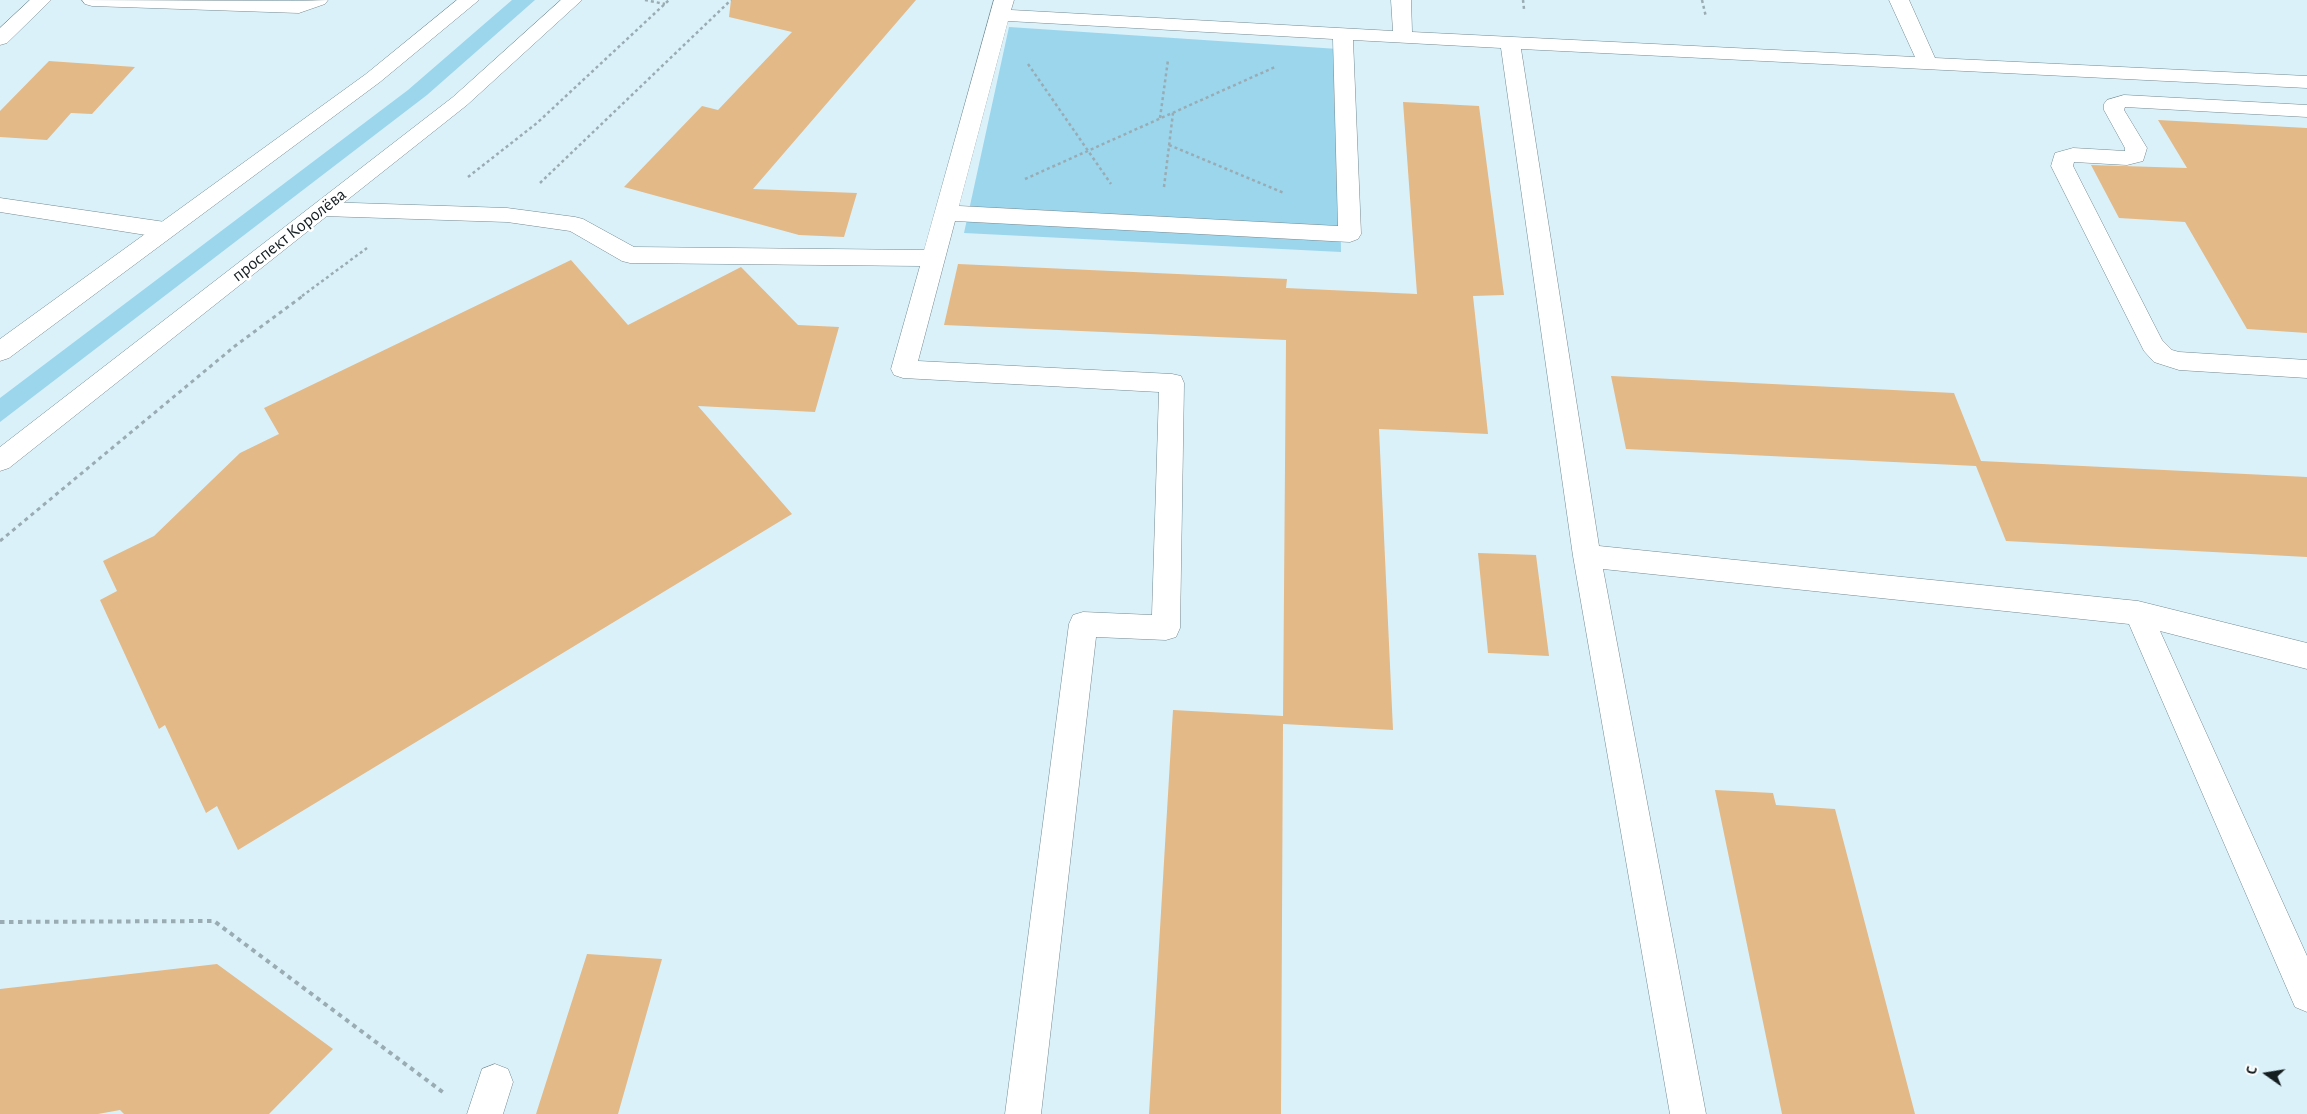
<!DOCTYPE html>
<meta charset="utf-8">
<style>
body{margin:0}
#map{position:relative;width:2307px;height:1114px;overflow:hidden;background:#daf1fa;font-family:"Alegreya Sans",sans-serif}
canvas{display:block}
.north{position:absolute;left:2242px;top:1049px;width:50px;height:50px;-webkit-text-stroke:4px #fff;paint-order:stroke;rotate:283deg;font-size:14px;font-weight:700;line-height:20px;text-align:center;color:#141d20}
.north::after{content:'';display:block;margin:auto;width:18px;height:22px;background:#141d20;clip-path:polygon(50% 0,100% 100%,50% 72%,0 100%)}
</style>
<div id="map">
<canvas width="2307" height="1114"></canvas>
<div class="north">С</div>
</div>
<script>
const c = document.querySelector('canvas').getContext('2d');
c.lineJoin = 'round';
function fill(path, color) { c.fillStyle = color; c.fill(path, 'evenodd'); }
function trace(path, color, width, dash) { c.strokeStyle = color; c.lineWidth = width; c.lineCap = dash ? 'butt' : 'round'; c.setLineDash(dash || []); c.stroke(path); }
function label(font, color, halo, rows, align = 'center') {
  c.font = font + ' "Alegreya Sans",sans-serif'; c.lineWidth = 5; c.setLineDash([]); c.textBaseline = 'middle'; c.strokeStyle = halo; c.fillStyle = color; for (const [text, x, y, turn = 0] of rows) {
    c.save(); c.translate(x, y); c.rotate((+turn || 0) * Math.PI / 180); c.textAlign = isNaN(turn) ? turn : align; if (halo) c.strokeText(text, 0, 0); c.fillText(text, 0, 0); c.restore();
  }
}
fill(new Path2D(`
 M 512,0 L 535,0 L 427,95 L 0,422 L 0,398 L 408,90 Z
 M 1009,27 L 1338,49 L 1341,252 L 964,233 Z`), '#9bd6ed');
fill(new Path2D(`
 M 731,0 L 916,0 L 753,189 L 857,193 L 844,237 L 799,235 L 624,187 L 702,106 L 718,110 L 792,32 L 729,17 Z
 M 49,61 L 135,67 L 92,114 L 71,113 L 47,140 L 0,137 L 0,111 Z
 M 1403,102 L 1479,106 L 1504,295 L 1473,296 L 1488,434 L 1379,429 L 1393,730 L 1283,724 L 1281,1114 L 1149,1114 L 1173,710 L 1283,716 L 1286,340 L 944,325 L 958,264 L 1287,279 L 1286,288 L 1417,294 Z
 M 2158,120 L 2307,128 L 2307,333 L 2247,329 L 2185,222 L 2119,218 L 2091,165 L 2187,168 Z
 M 571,260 L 628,325 L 741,267 L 798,325 L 839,327 L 815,412 L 698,406 L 792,514 L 238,850 L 217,806 L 206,813 L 165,725 L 159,729 L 100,600 L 117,591 L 103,561 L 154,536 L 240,453 L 279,434 L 264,408 Z
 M 1611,376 L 1954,393 L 1981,461 L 2307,477 L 2307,557 L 2006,541 L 1976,466 L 1626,449 Z
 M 1478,553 L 1536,555 L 1549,656 L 1488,653 Z
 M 1715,790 L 1773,793 L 1776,805 L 1835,809 L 1915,1114 L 1782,1114 Z
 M 587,954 L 662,959 L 618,1114 L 536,1114 Z
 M 217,964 L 333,1049 L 269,1114 L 124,1114 L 120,1110 L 98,1114 L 0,1114 L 0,989 Z`), '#e3b988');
const minor = new Path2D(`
 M 30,0 L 51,0 L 7,43 L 0,45 L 0,28 Z
 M 82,0 L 297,1 L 328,0 L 325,4 L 299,13 L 92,6 L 85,4 Z
 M 994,0 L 1014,0 L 1011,10 L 1393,31 L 1391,0 L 1411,0 L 1412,32 L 1915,57 L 1889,0 L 1909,0 L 1935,58 L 2307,76 L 2307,88 L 1521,49 L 1599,546 L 2138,601 L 2307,643 L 2307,669 L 2160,631 L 2307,956 L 2307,1012 L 2295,1007 L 2129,624 L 1603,569 L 1706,1114 L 1670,1114 L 1573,556 L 1501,48 L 1353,40 L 1361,234 L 1358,239 L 1350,242 L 955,221 L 918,361 L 1172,374 L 1181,376 L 1184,383 L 1180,628 L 1176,637 L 1166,640 L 1096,637 L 1041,1114 L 1005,1114 L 1069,624 L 1073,615 L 1083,612 L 1152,615 L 1159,392 L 903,378 L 894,375 L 891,369 L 920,266 L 630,263 L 622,261 L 570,231 L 507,222 L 323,216 L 315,214 L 312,209 L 315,204 L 323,202 L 507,208 L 575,217 L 583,219 L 634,247 L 924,250 ZM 1008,21 L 1333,39 L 1338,226 L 959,206 Z
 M 2124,95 L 2307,105 L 2307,117 L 2125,107 L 2124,110 L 2147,148 L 2143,161 L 2127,165 L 2074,162 L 2073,166 L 2162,340 L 2172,350 L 2179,352 L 2307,360 L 2307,378 L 2179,370 L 2154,362 L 2144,351 L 2051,166 L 2055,153 L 2073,148 L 2125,151 L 2125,148 L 2104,110 L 2104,104 L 2107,100 Z
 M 0,198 L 165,222 L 173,225 L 176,230 L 173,235 L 165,238 L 0,212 Z
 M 495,1064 L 508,1069 L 513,1082 L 503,1114 L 467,1114 L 482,1069 Z`);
const major = new Path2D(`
 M 457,0 L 479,0 L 380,82 L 9,358 L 0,361 L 0,339 L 366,74 Z
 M 561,0 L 582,0 L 467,105 L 9,468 L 0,471 L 0,447 L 453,97 Z`);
trace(minor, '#758a92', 1);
trace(major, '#758a92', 1);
trace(new Path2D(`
 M 645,0 L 665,4
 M 1523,0 L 1524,9
 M 1702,0 L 1706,17
 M 1028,64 L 1111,184
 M 1160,118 L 1168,60
 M 1169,145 L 1284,193
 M 468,177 L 537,123 L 669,0
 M 1025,179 L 1275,67
 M 540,183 L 731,0
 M 1164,187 L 1173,113
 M 302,296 L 367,248`), '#9aacb3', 2.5, [3, 3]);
trace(new Path2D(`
 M 0,541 L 235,346 L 304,295`), '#9aacb3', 3, [4, 4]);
trace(new Path2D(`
 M 0,922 L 214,921 L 444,1093`), '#9aacb3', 4, [4.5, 4.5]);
fill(minor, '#fff');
fill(major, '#fff');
label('18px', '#141d20', '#fff', [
 ["проспект Королёва",289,235,-38]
]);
</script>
